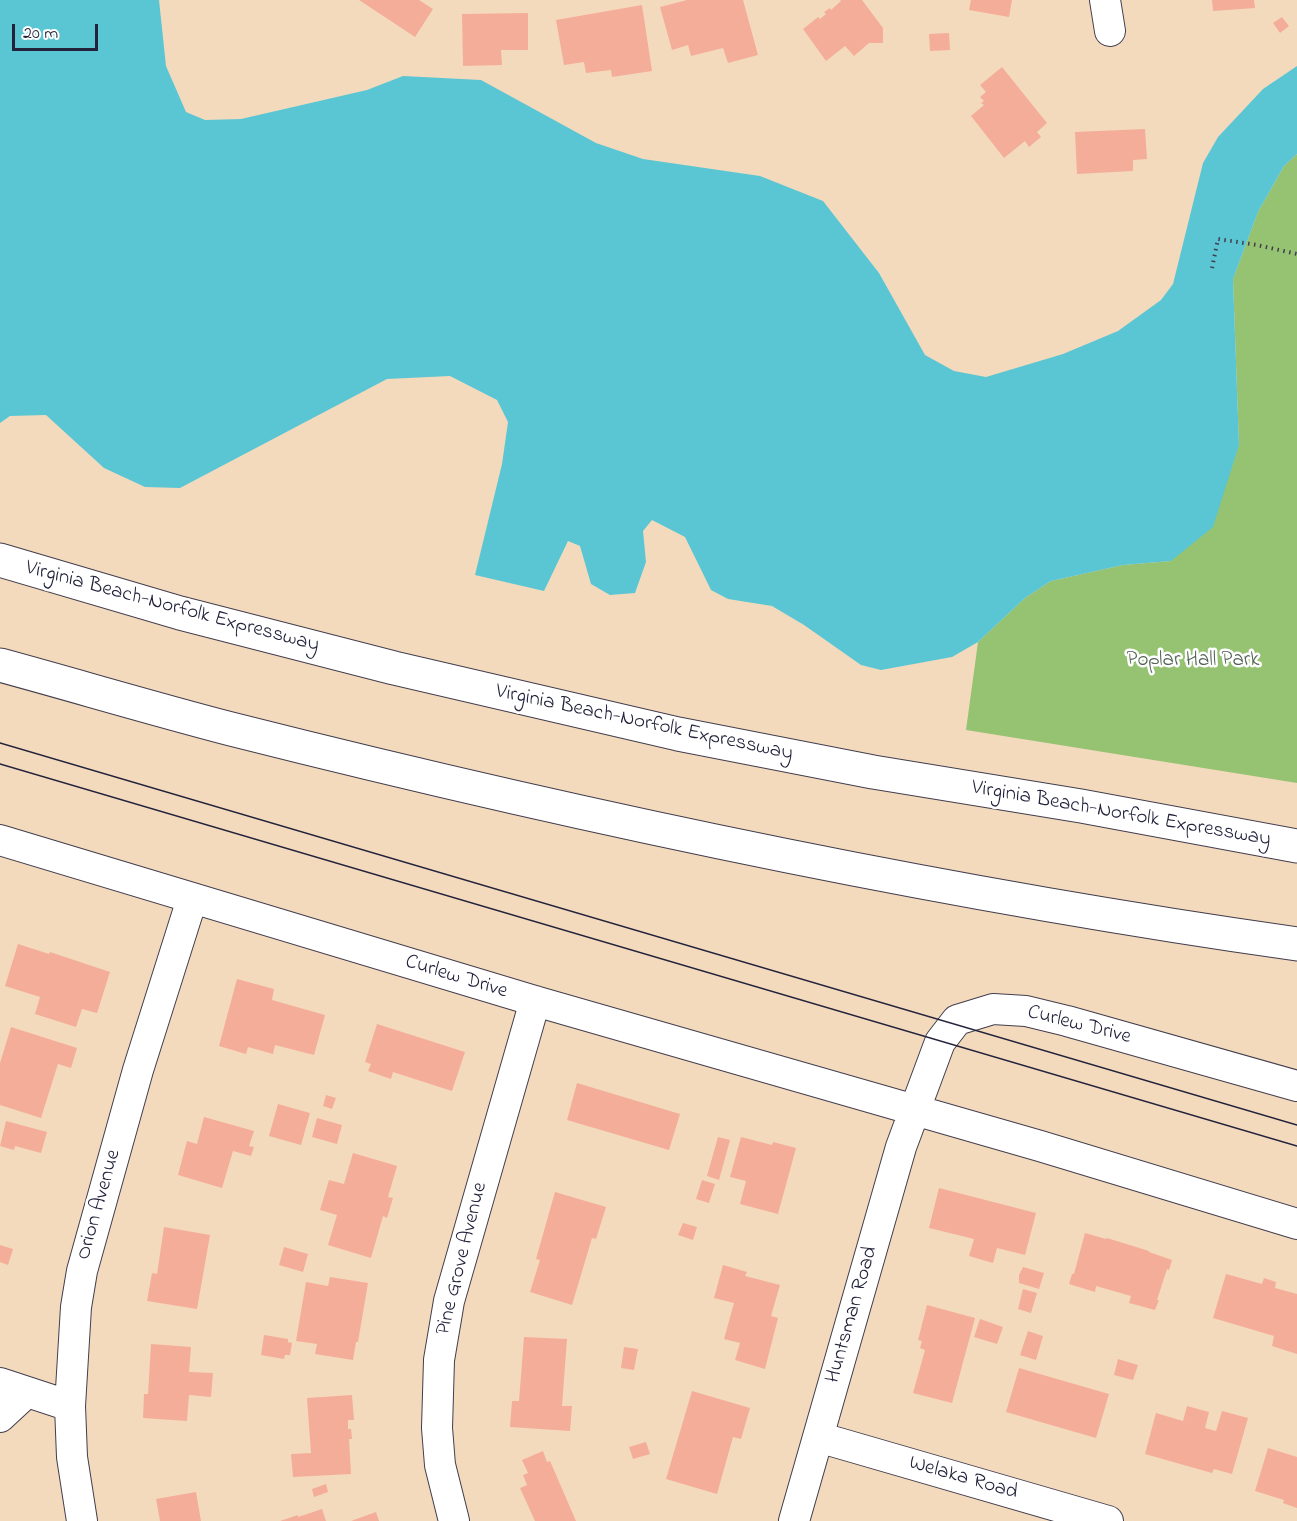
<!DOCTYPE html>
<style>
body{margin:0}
#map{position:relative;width:1297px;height:1521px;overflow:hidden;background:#f4dabd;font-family:"Indie Flower",sans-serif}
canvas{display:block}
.scale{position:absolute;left:12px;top:24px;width:86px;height:27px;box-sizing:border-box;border:3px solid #22223b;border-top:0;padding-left:8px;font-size:18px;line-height:21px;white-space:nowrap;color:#22223b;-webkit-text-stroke:4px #fff;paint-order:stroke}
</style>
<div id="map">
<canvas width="1297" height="1521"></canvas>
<div class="scale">20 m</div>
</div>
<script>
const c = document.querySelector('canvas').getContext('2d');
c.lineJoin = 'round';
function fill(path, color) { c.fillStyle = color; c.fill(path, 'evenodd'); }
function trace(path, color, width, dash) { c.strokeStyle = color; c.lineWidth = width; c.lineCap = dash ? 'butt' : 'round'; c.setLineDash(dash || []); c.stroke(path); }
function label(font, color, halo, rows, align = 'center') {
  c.font = font + ' "Indie Flower",sans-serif'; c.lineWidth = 5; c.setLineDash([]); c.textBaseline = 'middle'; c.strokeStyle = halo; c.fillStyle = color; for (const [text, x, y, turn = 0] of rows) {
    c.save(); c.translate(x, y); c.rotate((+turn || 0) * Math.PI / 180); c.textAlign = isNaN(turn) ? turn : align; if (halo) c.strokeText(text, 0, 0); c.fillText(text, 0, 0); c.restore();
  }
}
fill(new Path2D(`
 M 1297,154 L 1297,783 L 966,730 L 978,642 L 1025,598 L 1051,581 L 1123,565 L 1171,561 L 1239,445 L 1233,279 L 1258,212 L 1284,166 Z`), '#95c372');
fill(new Path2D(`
 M 0,0 L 159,0 L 166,66 L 186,112 L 205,120 L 241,119 L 367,90 L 403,76 L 481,80 L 596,143 L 643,159 L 760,176 L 823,201 L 879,273 L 925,355 L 954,371 L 986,377 L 1063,354 L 1118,331 L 1161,300 L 1173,284 L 1203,163 L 1218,137 L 1263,89 L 1297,66 L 1297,154 L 1284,166 L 1258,212 L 1233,279 L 1239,445 L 1213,527 L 1171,561 L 1123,565 L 1051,581 L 1025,598 L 978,642 L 952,657 L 881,670 L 861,665 L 804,625 L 772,606 L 728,599 L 711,590 L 685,537 L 652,520 L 643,531 L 646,562 L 635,593 L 610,595 L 591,584 L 580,546 L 568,541 L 544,591 L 475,575 L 502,464 L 508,422 L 497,400 L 450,376 L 387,379 L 180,488 L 145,487 L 104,468 L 46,415 L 10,416 L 0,423 Z`), '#5ac6d3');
fill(new Path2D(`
 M 359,0 L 419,0 L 433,9 L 415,37 Z
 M 687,0 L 743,0 L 758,55 L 728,63 L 723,48 L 691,56 L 688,45 L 672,50 L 660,7 Z
 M 840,0 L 862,0 L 883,28 L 883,43 L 869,43 L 854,56 L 845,46 L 826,61 L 803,29 L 818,17 L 820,19 L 826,14 L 824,12 L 830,8 L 831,10 L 841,1 Z
 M 971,0 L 1012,0 L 1009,17 L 969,10 Z
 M 1212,0 L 1254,0 L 1255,8 L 1213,11 Z
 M 642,5 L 652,71 L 612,77 L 611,70 L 586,73 L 584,62 L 564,65 L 556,20 Z
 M 528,13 L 528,50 L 501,50 L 502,65 L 463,66 L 462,14 Z
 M 1282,17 L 1289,26 L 1280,33 L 1273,23 Z
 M 949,33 L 950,50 L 930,51 L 929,34 Z
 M 1002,67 L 1047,123 L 1037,132 L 1041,137 L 1029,147 L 1025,141 L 1004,158 L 971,116 L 984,105 L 981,103 L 984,101 L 980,97 L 986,92 L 980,85 Z
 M 1145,129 L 1147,159 L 1133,160 L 1133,171 L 1077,174 L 1075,132 Z
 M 18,944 L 49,954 L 50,952 L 110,972 L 97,1013 L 82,1009 L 76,1027 L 35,1014 L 40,997 L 5,986 Z
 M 237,979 L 274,989 L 272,1000 L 325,1015 L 314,1055 L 275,1045 L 273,1054 L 248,1047 L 246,1054 L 219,1046 Z
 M 377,1024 L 465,1052 L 452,1091 L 393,1072 L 391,1079 L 368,1071 L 371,1064 L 365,1062 Z
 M 11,1027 L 77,1048 L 71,1068 L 58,1064 L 41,1118 L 0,1105 L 0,1063 Z
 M 577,1083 L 680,1114 L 669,1150 L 567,1120 Z
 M 326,1095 L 336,1098 L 332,1109 L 323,1106 Z
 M 278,1104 L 310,1113 L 301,1145 L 269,1136 Z
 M 204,1117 L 254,1131 L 249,1146 L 254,1147 L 251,1156 L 233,1151 L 222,1188 L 178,1175 L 187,1141 L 197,1144 Z
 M 317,1118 L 342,1125 L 337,1144 L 312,1137 Z
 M 6,1121 L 47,1132 L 41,1153 L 15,1146 L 14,1150 L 0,1146 Z
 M 718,1137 L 730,1140 L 719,1180 L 707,1176 Z
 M 741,1137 L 772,1145 L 773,1142 L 796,1148 L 778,1214 L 740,1204 L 746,1181 L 730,1177 Z
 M 353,1153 L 397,1166 L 388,1197 L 393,1198 L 387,1218 L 383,1216 L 371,1258 L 328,1245 L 337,1215 L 320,1210 L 329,1180 L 344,1184 Z
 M 702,1180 L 715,1184 L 709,1203 L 696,1199 Z
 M 939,1188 L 1036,1213 L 1025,1255 L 997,1248 L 993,1263 L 969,1256 L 974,1239 L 929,1228 Z
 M 555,1192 L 606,1207 L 596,1239 L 592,1238 L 572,1305 L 530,1292 L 540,1260 L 536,1259 Z
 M 683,1223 L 697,1227 L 693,1240 L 678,1235 Z
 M 164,1227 L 210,1235 L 197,1309 L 147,1301 L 152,1273 L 157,1274 Z
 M 1085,1233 L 1106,1239 L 1107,1238 L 1149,1251 L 1149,1252 L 1172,1260 L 1169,1270 L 1167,1269 L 1157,1300 L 1159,1300 L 1155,1310 L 1129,1303 L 1131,1296 L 1096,1286 L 1095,1292 L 1069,1284 L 1072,1274 L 1074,1274 Z
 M 0,1245 L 13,1249 L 8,1265 L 0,1262 Z
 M 284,1247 L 308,1254 L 303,1272 L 279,1265 Z
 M 723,1265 L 747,1272 L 745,1276 L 780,1285 L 771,1316 L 778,1318 L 765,1369 L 735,1360 L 740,1343 L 724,1339 L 734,1303 L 714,1298 Z
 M 1023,1267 L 1044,1273 L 1039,1289 L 1019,1283 L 1019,1275 Z
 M 1226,1274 L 1262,1284 L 1264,1278 L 1276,1282 L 1275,1288 L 1297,1294 L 1297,1354 L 1272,1346 L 1274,1336 L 1213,1318 Z
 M 330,1277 L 368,1283 L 358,1342 L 356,1342 L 353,1360 L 315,1354 L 317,1344 L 296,1341 L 306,1282 L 328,1286 Z
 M 1023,1289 L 1037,1293 L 1031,1313 L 1018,1309 Z
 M 927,1305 L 975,1318 L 952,1403 L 913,1393 L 925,1350 L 920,1348 L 922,1341 L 918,1340 Z
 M 980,1319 L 1003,1327 L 997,1344 L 974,1337 Z
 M 1028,1331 L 1043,1336 L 1036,1360 L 1020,1355 Z
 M 264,1335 L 288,1339 L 288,1342 L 292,1343 L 290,1355 L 285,1355 L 284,1359 L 261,1355 Z
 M 524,1337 L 567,1339 L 562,1406 L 572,1406 L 570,1431 L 510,1427 L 512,1401 L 519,1401 Z
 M 151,1344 L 191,1347 L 189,1372 L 213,1373 L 211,1397 L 189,1395 L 187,1421 L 143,1418 L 144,1394 L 148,1394 Z
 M 624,1347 L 638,1349 L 634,1370 L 621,1368 Z
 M 1118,1359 L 1138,1365 L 1133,1380 L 1114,1375 Z
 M 1019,1368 L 1109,1394 L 1096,1438 L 1006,1412 Z
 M 692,1391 L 750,1408 L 741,1439 L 733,1437 L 717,1494 L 666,1479 Z
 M 352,1395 L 354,1420 L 348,1420 L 348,1429 L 351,1429 L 352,1439 L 349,1439 L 351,1474 L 293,1477 L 291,1454 L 311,1453 L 307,1398 Z
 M 1187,1406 L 1209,1412 L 1205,1428 L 1216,1431 L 1222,1411 L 1248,1418 L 1232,1474 L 1214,1469 L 1212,1473 L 1145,1454 L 1156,1413 L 1183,1421 Z
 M 646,1442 L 650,1454 L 633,1459 L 629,1447 Z
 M 1268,1448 L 1297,1457 L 1297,1508 L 1283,1503 L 1284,1500 L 1255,1491 Z
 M 543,1451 L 547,1462 L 550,1461 L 576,1521 L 535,1521 L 520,1488 L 527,1485 L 523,1475 L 528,1473 L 522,1460 Z
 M 326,1484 L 328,1492 L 314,1497 L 312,1489 Z
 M 196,1492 L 201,1521 L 160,1521 L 156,1499 Z
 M 322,1509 L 326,1521 L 280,1521 L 298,1515 L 298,1517 Z
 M 376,1512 L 379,1521 L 351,1521 Z`), '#f4ad98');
const street = new Path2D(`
 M 1105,0 L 1110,31
 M 0,840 L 535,1001 L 1040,1146 L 1297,1224
 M 0,1383 L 70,1406
 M 0,1417 L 27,1392
 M 818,1437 L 1108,1521
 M 82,1521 L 72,1457 L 70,1406 L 76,1307 L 82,1271 L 138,1070 L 192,899
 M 454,1521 L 440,1465 L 437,1428 L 439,1360 L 449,1301 L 535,1001
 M 794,1521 L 901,1147 L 940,1042 L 957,1020 L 993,1009 L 1026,1011 L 1067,1021 L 1297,1086`);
const highway = new Path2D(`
 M 0,560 L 180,613 L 394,668 L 678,734 L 873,772 L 1081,806 L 1297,846
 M 0,665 C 77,686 154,709 231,729 C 583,818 938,893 1297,944`);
trace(street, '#423e4e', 32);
trace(highway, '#423e4e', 35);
trace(new Path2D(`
 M 1212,268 L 1218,239 L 1257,245 L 1297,254`), '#423e4e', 4, [1.5, 4.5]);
trace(street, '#fff', 30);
trace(highway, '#fff', 33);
trace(new Path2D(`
 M 0,743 L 1297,1125
 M 0,764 L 1297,1146`), '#22223b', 1.5);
label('21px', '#22223b', '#fff', [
 ["Virginia Beach-Norfolk Expressway",172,608,15],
 ["Virginia Beach-Norfolk Expressway",644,724,12],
 ["Virginia Beach-Norfolk Expressway",1121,815,10],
 ["Curlew Drive",456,978,17],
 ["Curlew Drive",1079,1026,14],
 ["Orion Avenue",100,1205,-74],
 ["Pine Grove Avenue",463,1259,-76],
 ["Huntsman Road",853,1315,-74],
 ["Welaka Road",963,1479,16]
]);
label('21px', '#506251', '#fff', [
 ["Poplar Hall Park",1193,662]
]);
</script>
